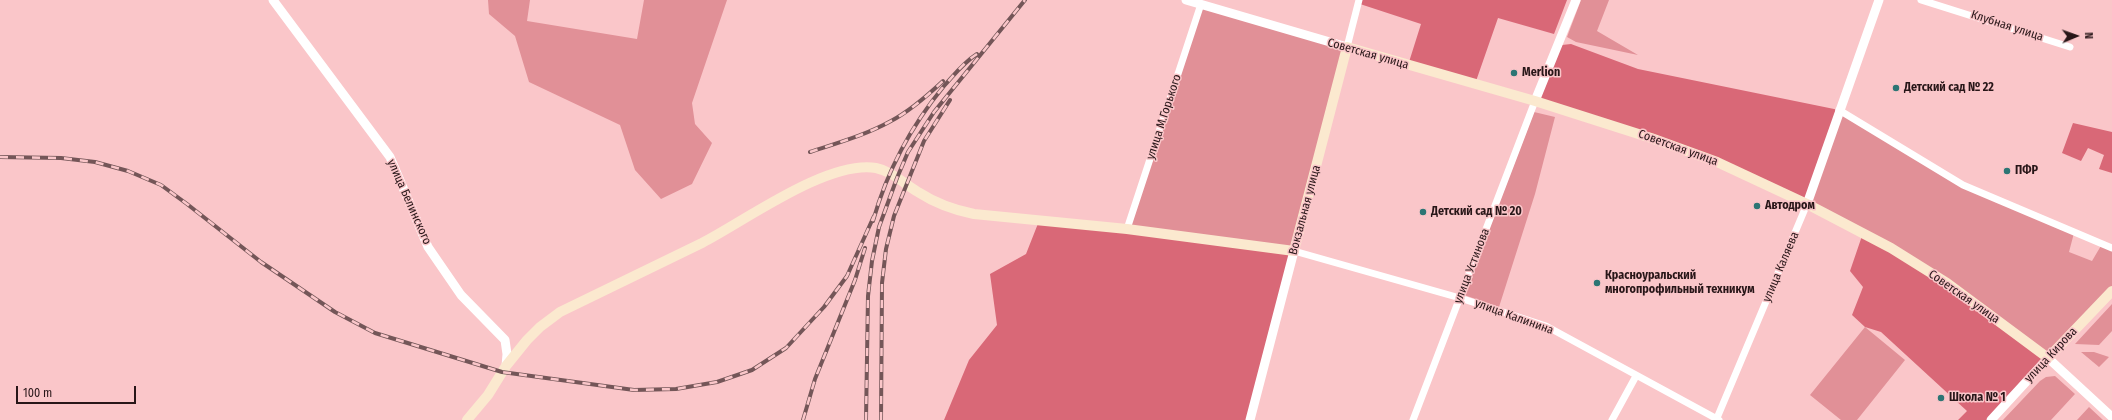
<!DOCTYPE html>
<meta charset="utf-8">
<style>
body{margin:0}
#map{position:relative;width:2112px;height:420px;overflow:hidden;background:#fac6c9;font-family:"Fira Sans Condensed",sans-serif}
canvas{display:block}
.north{position:absolute;left:2056px;top:16px;width:40px;height:40px;-webkit-text-stroke:3px #fac6c9;paint-order:stroke;rotate:88deg;font-size:11px;font-weight:700;line-height:16px;text-align:center;color:#281618}
.north::after{content:'';display:block;margin:auto;width:14px;height:18px;background:#281618;clip-path:polygon(50% 0,100% 100%,50% 72%,0 100%)}
.scale{position:absolute;left:16px;top:386px;width:120px;height:18px;box-sizing:border-box;border:2px solid #281618;border-top:0;padding-left:5px;font-size:12px;line-height:14px;white-space:nowrap;color:#281618;-webkit-text-stroke:3px #fac6c9;paint-order:stroke}
</style>
<div id="map">
<canvas width="2112" height="420"></canvas>
<div class="north">N</div>
<div class="scale">100 m</div>
</div>
<script>
const c = document.querySelector('canvas').getContext('2d');
c.lineJoin = 'round';
function fill(path, color) { c.fillStyle = color; c.fill(path, 'evenodd'); }
function trace(path, color, width, dash) { c.strokeStyle = color; c.lineWidth = width; c.lineCap = dash ? 'butt' : 'round'; c.setLineDash(dash || []); c.stroke(path); }
function label(font, color, halo, rows, align = 'center') {
  c.font = font + ' "Fira Sans Condensed",sans-serif'; c.lineWidth = 3; c.setLineDash([]); c.textBaseline = 'middle'; c.strokeStyle = halo; c.fillStyle = color; for (const [text, x, y, turn = 0] of rows) {
    c.save(); c.translate(x, y); c.rotate((+turn || 0) * Math.PI / 180); c.textAlign = isNaN(turn) ? turn : align; if (halo) c.strokeText(text, 0, 0); c.fillText(text, 0, 0); c.restore();
  }
}
fill(new Path2D(`
 M 488,0 L 530,0 L 527,21 L 637,39 L 644,0 L 727,0 L 692,103 L 695,124 L 712,143 L 692,184 L 661,199 L 635,170 L 620,125 L 529,82 L 515,36 L 489,14 Z
 M 1581,0 L 1609,0 L 1597,31 L 1638,55 L 1576,42 L 1567,37 Z
 M 1201,4 L 1347,47 L 1294,251 L 1127,229 Z
 M 1839,110 L 1963,185 L 2074,233 L 2069,252 L 2092,261 L 2102,244 L 2112,248 L 2112,291 L 2048,358 L 1947,283 L 1807,204 Z
 M 1534,112 L 1555,117 L 1535,194 L 1499,307 L 1464,295 Z
 M 2112,304 L 2112,331 L 2099,345 L 2075,344 Z
 M 1865,327 L 1905,360 L 1857,420 L 1841,420 L 1810,395 Z
 M 2081,352 L 2094,352 L 2109,357 L 2099,367 Z
 M 2055,376 L 2075,394 L 2051,420 L 2003,420 L 2040,381 L 2046,377 Z
 M 2089,407 L 2103,420 L 2077,420 Z`), '#e19097');
fill(new Path2D(`
 M 1361,0 L 1567,0 L 1554,34 L 1498,18 L 1475,84 L 1409,62 L 1421,24 L 1360,4 Z
 M 1571,44 L 1638,69 L 1839,110 L 1807,204 L 1717,162 L 1535,101 L 1562,45 Z
 M 2073,123 L 2112,132 L 2112,173 L 2099,169 L 2104,155 L 2088,148 L 2081,161 L 2062,153 Z
 M 1039,221 L 1294,251 L 1250,420 L 944,420 L 969,360 L 997,325 L 990,274 L 1026,254 Z
 M 1863,233 L 1891,248 L 2048,358 L 1991,420 L 1958,420 L 1967,411 L 1881,332 L 1865,327 L 1852,315 L 1863,287 L 1850,271 Z`), '#d96877');
trace(new Path2D(`
 M 1921,0 L 2070,47
 M 1347,47 L 1359,0
 M 1839,110 L 1963,185 L 2112,248
 M 1127,229 L 1201,4
 M 1294,251 L 1460,298 L 1546,326 L 1719,420
 M 1717,418 L 1807,204
 M 1413,420 L 1535,101
 M 1612,420 L 1636,376`), '#fff', 7);
trace(new Path2D(`
 M 273,0 L 390,157 L 428,247 L 461,295 L 505,340 L 507,354 L 506,366
 M 1186,0 L 1347,47
 M 1535,101 L 1576,0
 M 1807,204 L 1879,0
 M 1250,420 L 1294,251
 M 1991,420 L 2048,358 L 2112,417`), '#fff', 9);
trace(new Path2D(`
 M 467,420 L 488,395 L 506,366 L 527,340 L 540,327 L 560,312 C 608,289 655,266 702,243 C 745,221 827,160 876,168 C 892,171 904,184 918,192 C 935,203 954,210 974,214 L 1127,229 L 1294,251 L 1347,47 L 1535,101 L 1651,138 L 1717,162 L 1807,204 L 1891,248 L 1947,283 L 2048,358 L 2112,291`), '#fbe9cf', 10);
const rail = new Path2D(`
 M 810,152 C 837,143 866,135 891,121 C 910,111 927,96 943,81
 M 0,157 L 61,158 L 95,162 L 128,171 L 161,185 L 187,204 L 261,262 L 335,312 L 375,333 L 502,372 L 634,390 L 676,389 L 717,382 L 752,370 L 786,348 L 824,307 L 847,276 L 874,216
 M 873,221 C 887,171 911,126 944,86 C 955,74 963,63 977,54
 M 803,420 L 815,379 L 855,280 L 865,248
 M 866,420 L 868,296 L 872,261 L 879,227 L 897,178 L 908,152 L 934,112 L 1025,0
 M 881,420 L 882,283 L 886,249 L 894,216 L 924,141 L 950,100`);
trace(rail, '#745658', 4);
trace(rail, '#fac6c9', 2.5, [8]);
for (const [x, y, r, color] of [
 [1514,73,4,"#2c7574"],
 [1896,88,4,"#2c7574"],
 [2007,171,4,"#2c7574"],
 [1757,206,4,"#2c7574"],
 [1423,212,4,"#2c7574"],
 [1597,283,4,"#2c7574"],
 [1941,398,4,"#2c7574"]
]) { const dot = new Path2D(); dot.arc(x, y, r, 0, 2 * Math.PI); c.fillStyle = color; c.fill(dot); trace(dot, '#fac6c9', 1.5); }
label('12px', '#281618', '#fac6c9', [
 ["Клубная улица",2007,26,18],
 ["Советская улица",1368,54,16],
 ["улица М.Горького",1164,117,-72],
 ["Советская улица",1678,148,20],
 ["улица Белинского",409,202,66],
 ["Вокзальная улица",1305,210,-75],
 ["улица Устинова",1472,266,-69],
 ["улица Каляева",1781,267,-67],
 ["Советская улица",1964,297,35],
 ["улица Калинина",1514,317,20],
 ["улица Кирова",2051,355,-47]
]);
label('bold 12px', '#281618', '#fac6c9', [
 ["Merlion",1522,73],
 ["Детский сад № 22",1904,88],
 ["ПФР",2015,171],
 ["Автодром",1765,206],
 ["Детский сад № 20",1431,212],
 ["Красноуральский",1605,276],
 ["многопрофильный техникум",1605,290],
 ["Школа № 1",1949,398]
], 'left');
</script>
